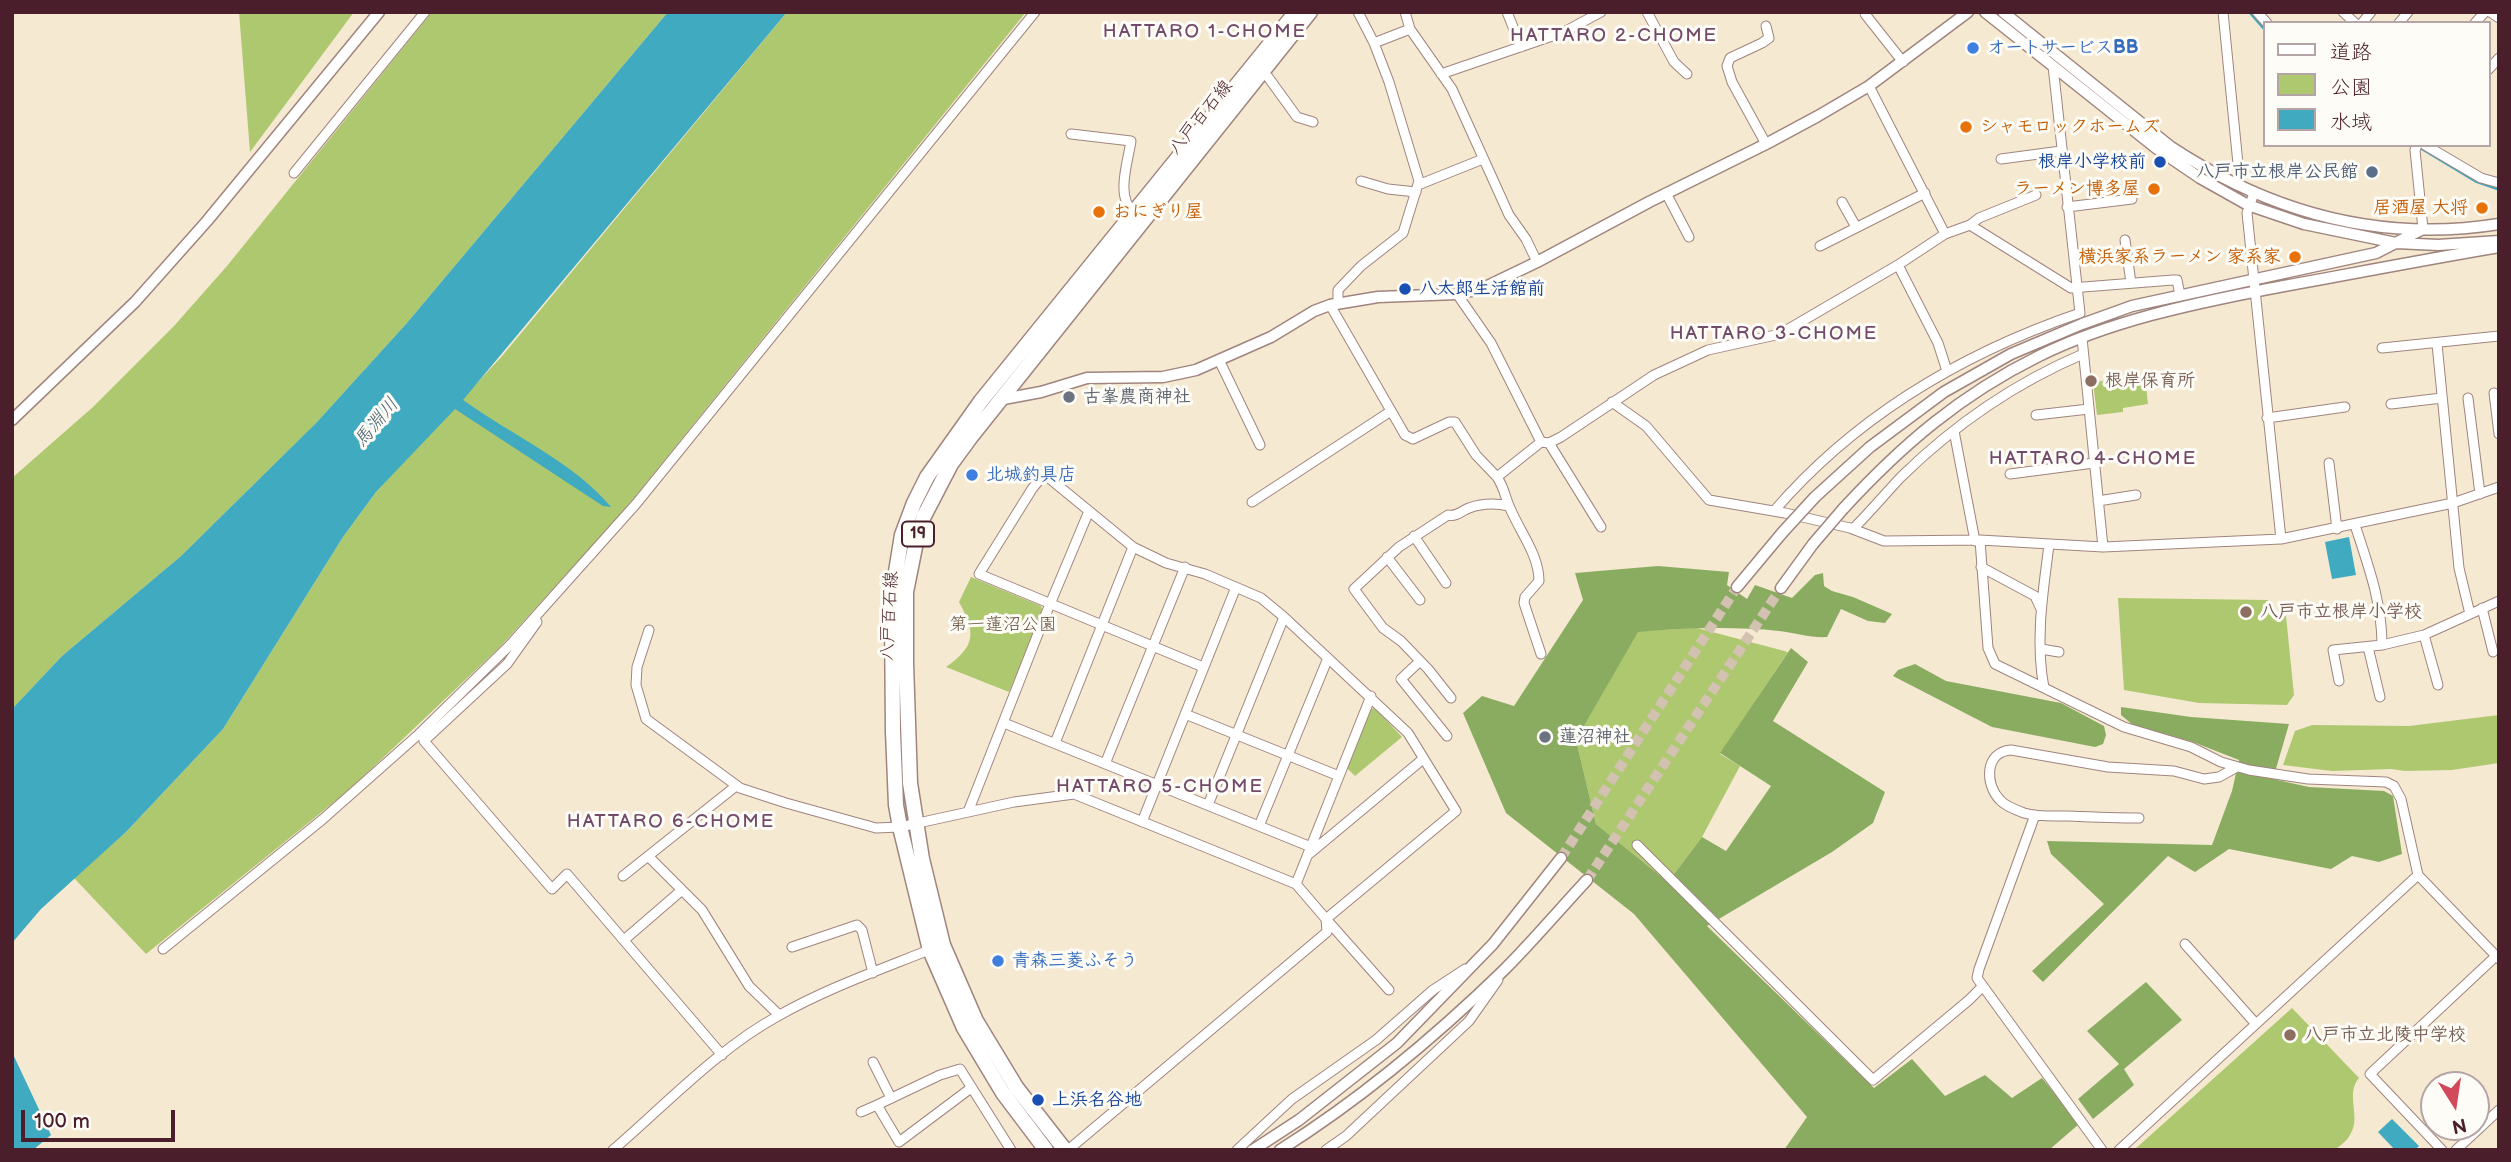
<!DOCTYPE html>
<meta charset="utf-8">
<style>
body{margin:0}
#map{position:relative;width:2511px;height:1162px;overflow:hidden;background:#f5e9d2;font-family:"Balsamiq Sans","Klee One",sans-serif}
canvas{display:block}
.frame{position:absolute;inset:0;border:14px solid #4a1f2b;pointer-events:none}
.legend{position:absolute;left:2263px;top:21px;width:228px;height:126px;box-sizing:border-box;background:#fdfcf7;border:2px solid #b5a4a5;margin:0;padding:9px 12px;list-style:none;font-size:21px;color:#4a1f2b}
.legend li{display:flex;align-items:center;gap:14px;height:35px}
.legend b{width:35px;border:2px solid #b5a4a5}
.north{position:absolute;left:2420px;top:1071px;width:70px;height:70px;box-sizing:border-box;background:#fdfcf7;border:2px solid #b5a4a5;border-radius:50%;rotate:168deg;font-size:19px;font-weight:700;line-height:28px;text-align:center;color:#4a1f2b}
.north::after{content:'';display:block;margin:auto;width:24px;height:32px;background:#d1495b;clip-path:polygon(50% 0,100% 100%,50% 72%,0 100%)}
.scale{position:absolute;left:21px;top:1110px;width:154px;height:32px;box-sizing:border-box;border:4px solid #4a1f2b;border-top:0;padding-left:9px;font-size:21px;line-height:24px;white-space:nowrap;color:#4a1f2b;-webkit-text-stroke:5px #fdfcf7;paint-order:stroke}
</style>
<div id="map">
<canvas width="2511" height="1162"></canvas>
<div class="frame"></div>
<ul class="legend">
<li><b style="height:9px;background:#fff"></b>道路</li>
<li><b style="height:19px;background:#adc86e"></b>公園</li>
<li><b style="height:19px;background:#40aac0"></b>水域</li>
</ul>
<div class="north">N</div>
<div class="scale">100 m</div>
</div>
<script>
const c = document.querySelector('canvas').getContext('2d');
c.lineJoin = 'round';
function fill(path, color) { c.fillStyle = color; c.fill(path, 'evenodd'); }
function trace(path, color, width, dash) { c.strokeStyle = color; c.lineWidth = width; c.lineCap = dash ? 'butt' : 'round'; c.setLineDash(dash || []); c.stroke(path); }
function label(font, color, halo, rows, align = 'center') {
  c.font = font + ' "Balsamiq Sans","Klee One",sans-serif'; c.lineWidth = 6; c.setLineDash([]); c.textBaseline = 'middle'; c.strokeStyle = halo; c.fillStyle = color; for (const [text, x, y, turn = 0] of rows) {
    c.save(); c.translate(x, y); c.rotate((+turn || 0) * Math.PI / 180); c.textAlign = isNaN(turn) ? turn : align; if (halo) c.strokeText(text, 0, 0); c.fillText(text, 0, 0); c.restore();
  }
}
fill(new Path2D(`
 M 239,12 L 354,12 L 250,152 Z
 M 432,12 L 668,12 L 406,324 L 317,422 L 181,556 L 62,656 L 12,709 L 12,478 L 93,407 L 174,326 L 227,266 Z
 M 787,12 L 1026,12 L 621,514 L 500,647 L 349,790 L 146,954 L 74,878 L 126,832 L 223,729 L 343,537 L 376,492 L 503,355 Z
 M 2145,377 L 2148,404 L 2123,408 L 2123,412 L 2097,415 L 2093,382 Z
 M 971,577 L 1041,606 L 1043,612 L 1009,692 L 946,667 C 976,646 976,633 959,602 Z
 M 2118,598 L 2268,600 L 2269,615 L 2286,616 L 2294,695 L 2287,705 L 2199,703 L 2124,690 Z
 M 1697,628 L 1788,652 L 1720,754 L 1740,766 L 1702,837 L 1668,882 L 1596,824 L 1576,740 L 1638,631 Z
 M 1375,708 L 1402,737 L 1355,776 L 1347,768 L 1371,709 Z
 M 2499,715 L 2499,763 L 2452,770 L 2405,771 L 2391,769 L 2332,771 L 2283,765 L 2295,731 L 2312,725 L 2409,726 Z
 M 2292,1008 L 2359,1078 C 2345,1094 2361,1116 2351,1133 C 2348,1140 2341,1145 2335,1150 L 2134,1150 Z`), '#adc86e');
fill(new Path2D(`
 M 1658,566 L 1729,572 L 1727,585 L 1747,599 L 1755,585 L 1792,598 L 1815,575 L 1823,573 L 1824,586 L 1832,591 L 1853,597 L 1892,614 L 1885,623 L 1868,621 L 1841,609 L 1827,637 C 1811,638 1796,633 1779,631 C 1732,626 1685,628 1638,632 L 1576,740 L 1596,824 L 1668,882 L 1702,837 L 1726,851 L 1771,786 L 1720,753 L 1791,648 L 1808,662 L 1773,721 L 1885,792 L 1873,823 L 1832,852 L 1707,926 L 1874,1088 L 1912,1059 L 1945,1096 L 1985,1075 L 2012,1098 L 2042,1078 L 2079,1124 L 2049,1150 L 1784,1150 L 1807,1117 L 1634,914 L 1506,813 L 1463,713 L 1482,696 L 1514,706 L 1583,600 L 1575,573 Z
 M 1915,664 L 1946,681 L 2061,703 L 2104,726 L 2106,735 L 2103,744 L 2095,747 L 1992,727 L 1893,676 L 1898,670 Z
 M 2121,707 L 2191,717 L 2289,724 L 2273,779 L 2309,787 L 2384,791 L 2393,796 L 2402,854 L 2379,862 L 2352,856 L 2331,869 L 2229,849 L 2195,872 L 2168,856 L 2043,982 L 2032,971 L 2104,904 L 2051,854 L 2047,841 L 2212,845 L 2232,791 L 2239,760 L 2193,742 L 2133,725 L 2121,715 Z
 M 2146,982 L 2182,1020 L 2124,1069 L 2134,1085 L 2093,1119 L 2078,1099 L 2119,1064 L 2087,1031 Z`), '#8aac61');
fill(new Path2D(`
 M 668,12 L 787,12 L 463,400 C 510,434 575,463 611,507 L 603,506 L 455,409 L 376,492 L 343,537 L 223,729 L 126,832 L 41,909 L 12,943 L 12,709 L 62,656 L 181,556 L 317,422 L 406,324 Z
 M 2349,537 L 2356,575 L 2332,579 L 2325,542 Z
 M 12,1052 L 51,1135 L 33,1150 L 12,1150 Z
 M 2392,1119 L 2419,1146 L 2415,1150 L 2395,1150 L 2378,1132 Z`), '#40aac0');
trace(new Path2D(`
 M 2250,12 L 2264,28
 M 2418,146 L 2476,181 L 2499,189`), '#40aac0', 3.5);
trace(new Path2D(`
 M 1561,858 L 1737,587
 M 1587,880 L 1781,588`), '#d3c1b1', 10, [10, 5]);
const minor = new Path2D(`
 M 1405,12 L 1410,29
 M 1507,12 L 1521,47
 M 1647,12 L 1674,62 L 1687,74
 M 2223,12 L 2239,174 L 2237,185
 M 2257,12 L 2267,23
 M 2343,12 L 2355,23
 M 2490,12 L 2499,18
 M 1865,14 L 1903,62
 M 2362,23 L 2371,12
 M 2399,23 L 2408,12
 M 2475,23 L 2485,12
 M 1766,26 L 1769,38 L 1762,43 L 1730,58 L 1727,66 L 1732,82 L 1766,144
 M 1374,43 L 1410,29 L 1452,89 L 1509,215 L 1526,239 L 1537,262
 M 2488,70 L 2499,58
 M 1262,72 L 1268,77 L 1297,117 L 1313,122
 M 1441,74 L 1564,32 L 1601,12
 M 1071,134 L 1131,141 C 1128,162 1115,197 1134,213
 M 2417,145 L 2415,150 L 2423,229
 M 2425,145 L 2481,178 L 2499,183
 M 2001,159 L 2061,151
 M 294,173 L 425,12
 M 1361,181 L 1388,189 L 1416,192
 M 1418,185 L 1483,159
 M 1666,193 L 1689,237
 M 2254,193 L 2247,213 L 2281,539
 M 1842,202 L 1856,227
 M 2067,207 L 2132,199
 M 1970,225 L 1979,218 L 2036,195
 M 1945,234 L 1970,225 L 2071,288 L 2173,280 L 2177,280 L 2180,295
 M 2125,240 L 2131,283
 M 1820,246 L 1925,193
 M 1898,265 L 1938,343 L 1947,371
 M 1457,294 L 1491,343 L 1541,442 L 1549,443 L 1561,437 L 1654,375 L 1708,350 L 1780,334 L 1898,265 L 1945,234 L 1869,86
 M 1338,303 L 1338,290 L 1361,266 L 1403,233 L 1419,181 L 1389,82 L 1374,43 L 1358,12
 M 1330,305 L 1405,435 L 1413,439 L 1449,422 L 1455,422 L 1476,455 L 1497,477
 M 2082,338 L 2103,547
 M 2437,344 L 2459,568 L 2470,614
 M 2382,348 L 2499,336
 M 1219,360 L 1260,445
 M 2494,393 L 2499,434
 M 2468,398 L 2480,494
 M 1612,402 L 1646,426 L 1709,500 L 1785,513 L 1850,528 L 1884,541 L 1980,540 L 2103,547 L 2281,539 L 2453,503 L 2499,487
 M 2391,404 L 2442,398
 M 2036,415 L 2089,409
 M 2267,418 L 2345,407
 M 1954,431 L 1975,541
 M 1549,443 L 1601,527
 M 2329,463 L 2337,529
 M 2010,474 L 2094,463
 M 2098,501 L 2136,495
 M 1252,502 L 1391,411
 M 1774,511 C 1855,417 1963,353 2080,313 L 2053,66
 M 2355,525 C 2368,565 2382,602 2382,645
 M 1853,529 C 1870,512 1885,494 1901,477 C 1954,425 2015,383 2083,354
 M 1414,536 L 1446,583
 M 1980,540 L 1988,648 L 1995,664 L 2124,727 L 2191,747 L 2221,762 L 2249,770 L 2308,779 L 2386,782 L 2394,786 L 2401,799 L 2418,875 L 2499,959
 M 1387,557 L 1420,600
 M 1981,567 L 2035,596 L 2041,609
 M 2482,608 L 2493,652
 M 537,622 L 507,664 L 424,741 L 552,889 L 567,874 L 722,1055
 M 649,630 L 637,667 L 636,685 L 646,719 L 740,788 L 786,803 L 876,828 L 900,827 L 1014,802 L 1074,794 L 1296,884 L 1326,919 L 1327,932 L 1068,1150
 M 2424,635 L 2438,685
 M 2368,647 L 2380,697
 M 2041,649 L 2059,652
 M 1541,654 L 1524,603 L 1525,597 L 1539,581 C 1539,555 1520,532 1510,508 C 1505,497 1504,487 1497,477 L 1541,442
 M 1419,662 L 1401,679 L 1447,736
 M 1203,667 L 979,574 L 1032,489 L 1044,474 L 1133,547 L 1166,563 L 1205,574 L 1261,598 L 1284,617 L 1408,733 L 1456,811 L 1326,919 L 1389,990
 M 2339,681 L 2333,650 L 2382,645 L 2424,635 L 2499,601
 M 2044,688 C 2035,641 2043,592 2049,545
 M 1451,698 L 1428,669 L 1401,641 L 1383,628 L 1354,589 L 1399,547 L 1448,515 C 1457,517 1461,511 1469,508 C 1483,503 1495,503 1509,506
 M 1185,714 L 1339,776
 M 1004,723 L 1311,847
 M 1055,743 L 1133,547
 M 1105,764 L 1185,567
 M 1208,805 L 1284,617
 M 968,812 L 1043,621 L 1089,511
 M 2035,815 L 1979,969 L 1977,978 L 2102,1150
 M 2139,818 C 2115,818 2091,817 2068,816 C 2053,816 2038,817 2024,813 C 2016,810 2005,806 2000,800 C 1985,785 1984,752 2011,750 L 2108,767 L 2174,771 L 2204,779 L 2219,777 L 2237,767
 M 1142,822 L 1236,587
 M 1259,826 L 1328,658
 M 1637,845 L 1873,1080 L 1969,1000 L 1983,986
 M 1309,854 L 1423,759
 M 649,857 L 702,910 L 749,986 L 779,1015
 M 623,876 L 736,786
 M 1296,884 L 1371,696
 M 624,940 L 682,890
 M 2185,944 L 2256,1024
 M 792,947 L 857,925 L 862,930 L 873,973
 M 163,949 L 323,819 L 419,734 L 510,645 L 636,504 L 1035,12
 M 873,1062 L 891,1098
 M 971,1088 L 899,1142 L 877,1105 L 940,1075 L 960,1069 L 1011,1150
 M 861,1112 L 877,1105
 M 613,1150 C 664,1106 719,1048 778,1016 C 827,988 882,969 934,948
 M 1237,1150 L 1292,1099 L 1376,1040 L 1433,990 L 1465,969
 M 1326,1150 L 1346,1136 L 1469,1021 L 1498,980
 M 2119,1150 L 2418,875
 M 2442,1150 L 2370,1074 L 2496,956
 M 2456,1150 L 2499,1110`);
const tertiary = new Path2D(`
 M 1985,12 L 2156,148 L 2200,178 L 2248,205 L 2304,224 L 2396,243 L 2438,245 L 2499,241
 M 2003,12 L 2171,147 C 2270,212 2380,243 2499,224
 M 998,400 L 1041,392 L 1087,378 L 1163,377 L 1196,370 L 1271,337 L 1314,311 L 1330,305 L 1378,297 L 1457,294 L 1481,289 L 1537,262 L 1649,202 L 1766,144 L 1818,116 L 1869,86 L 1968,12
 M 12,420 L 135,302 L 207,221 L 379,12
 M 1815,497 L 1870,447 L 1944,392 L 2011,354 L 2082,324 L 2132,306 L 2376,253 L 2423,229
 M 1843,509 C 1902,445 1960,395 2039,356 C 2110,321 2191,304 2268,289 C 2345,275 2422,260 2499,247
 M 1737,587 L 1782,533
 M 1781,588 L 1813,544
 M 1299,1120 L 1397,1043 L 1493,944 L 1561,858
 M 1280,1150 C 1361,1099 1435,1037 1504,970 C 1533,941 1559,910 1587,880`);
const primary = new Path2D(`
 M 1046,1150 L 1003,1093 L 964,1028 L 930,950 L 900,827 L 896,805 L 893,732 L 892,608 L 894,584 L 902,535 L 914,503 L 927,477 L 981,401 L 1296,12
 M 1065,1150 L 1016,1087 L 976,1021 L 943,945 L 922,859 L 910,783 L 906,663 L 906,592 L 916,542 L 924,516 L 951,464 L 970,438 L 1310,12`);
trace(minor, '#a0847e', 11);
trace(tertiary, '#a0847e', 13);
trace(primary, '#a0847e', 17);
trace(minor, '#fff', 9);
trace(tertiary, '#fff', 10);
trace(primary, '#fff', 14);
const tertiaryBridge = new Path2D(`
 M 1782,533 L 1815,497
 M 1813,544 L 1843,509
 M 1253,1150 L 1299,1120`);
trace(tertiaryBridge, '#a0847e', 13, []);
trace(tertiaryBridge, '#fff', 10);
for (const [x, y, r, color] of [
 [1973,48,7,"#3f7fe0"],
 [1966,127,7,"#e8710a"],
 [2160,162,7,"#1a4fb4"],
 [2372,172,7,"#5c6f8a"],
 [2154,189,7,"#e8710a"],
 [2482,208,7,"#e8710a"],
 [1099,212,7,"#e8710a"],
 [2295,257,7,"#e8710a"],
 [1405,289,7,"#1a4fb4"],
 [2091,381,7,"#8d6e63"],
 [1069,397,7,"#6b7280"],
 [972,475,7,"#3f7fe0"],
 [2246,612,7,"#8d6e63"],
 [1545,737,7,"#6b7280"],
 [998,961,7,"#3f7fe0"],
 [2290,1035,7,"#8d6e63"],
 [1038,1100,7,"#1a4fb4"]
]) { const dot = new Path2D(); dot.arc(x, y, r, 0, 2 * Math.PI); c.fillStyle = color; c.fill(dot); trace(dot, '#fdfcf7', 2.5); }
for (const [x, y, w] of [
 [918,534,32]
]) { const box = new Path2D(); box.roundRect(x - w / 2, y - 12.5, w, 25, 5); c.fillStyle = '#fdfcf7'; c.fill(box); trace(box, '#4a1f2b', 2); }
label('bold 16px', '#4a1f2b', null, [
 ["19",918,534]
]);
label('bold 18px', '#366cbe', '#fdfcf7', [
 ["オートサービスBB",1987,48],
 ["北城釣具店",986,475],
 ["青森三菱ふそう",1012,961]
], 'left');
label('18px', '#4a1f2b', '#fdfcf7', [
 ["八戸百石線",1201,118,-51],
 ["八戸百石線",890,616,-87]
]);
label('bold 18px', '#c56008', '#fdfcf7', [
 ["シャモロックホームズ",1980,127,"left"],
 ["ラーメン博多屋",2140,189],
 ["居酒屋 大将",2468,208],
 ["おにぎり屋",1113,212,"left"],
 ["横浜家系ラーメン 家系家",2281,257]
], 'right');
label('bold 18px', '#164399', '#fdfcf7', [
 ["根岸小学校前",2146,162,"right"],
 ["八太郎生活館前",1419,289],
 ["上浜名谷地",1052,1100]
], 'left');
label('bold 18px', '#4e5e75', '#fdfcf7', [
 ["八戸市立根岸公民館",2358,172]
], 'right');
label('bold 18px', '#785e54', '#fdfcf7', [
 ["根岸保育所",2105,381],
 ["八戸市立根岸小学校",2260,612],
 ["八戸市立北陵中学校",2304,1035]
], 'left');
label('bold 18px', '#5b616d', '#fdfcf7', [
 ["古峯農商神社",1083,397],
 ["蓮沼神社",1559,737]
], 'left');
label('18px', '#68523f', '#fdfcf7', [
 ["第一蓮沼公園",1003,625]
]);
c.letterSpacing = '2px';
label('19px', '#734b6a', '#fdfcf7', [
 ["HATTARO 1-CHOME",1205,32],
 ["HATTARO 2-CHOME",1614,36],
 ["HATTARO 3-CHOME",1774,334],
 ["HATTARO 4-CHOME",2093,459],
 ["HATTARO 5-CHOME",1160,787],
 ["HATTARO 6-CHOME",671,822]
]);
c.letterSpacing = '0px';
label('italic 19px', '#465e6e', '#fdfcf7', [
 ["馬淵川",377,423,-50]
]);
</script>
